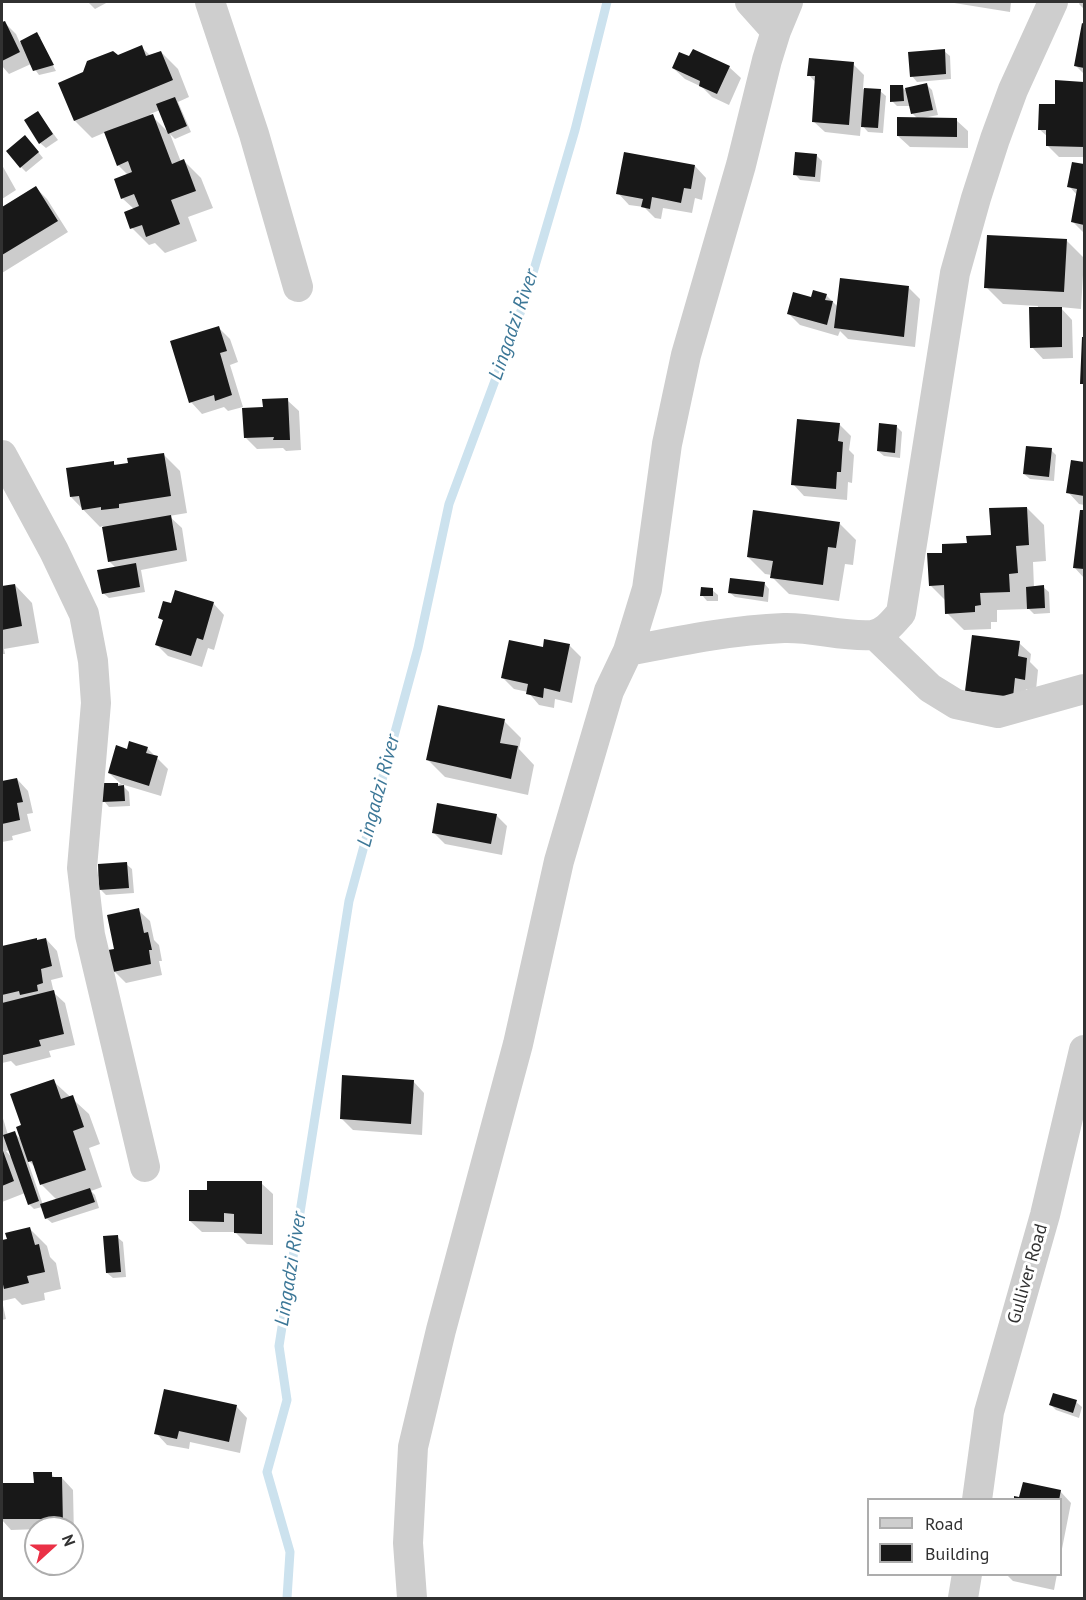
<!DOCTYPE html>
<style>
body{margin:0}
#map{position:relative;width:1086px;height:1600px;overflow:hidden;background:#fff;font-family:"PT Sans",sans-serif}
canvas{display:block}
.frame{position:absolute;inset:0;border:3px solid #313131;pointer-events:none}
.legend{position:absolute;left:867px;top:1498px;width:195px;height:78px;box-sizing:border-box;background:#fff;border:2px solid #adadad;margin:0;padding:8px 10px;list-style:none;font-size:18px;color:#313131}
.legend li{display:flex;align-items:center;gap:12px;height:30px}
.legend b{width:30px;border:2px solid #adadad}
.north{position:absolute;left:24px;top:1516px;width:60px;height:60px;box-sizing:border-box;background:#fff;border:2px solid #adadad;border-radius:50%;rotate:69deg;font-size:16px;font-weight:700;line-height:24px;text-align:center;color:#313131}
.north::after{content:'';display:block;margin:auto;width:21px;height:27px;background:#ea3146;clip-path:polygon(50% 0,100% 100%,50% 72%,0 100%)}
</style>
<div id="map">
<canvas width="1086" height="1600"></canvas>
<div class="frame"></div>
<ul class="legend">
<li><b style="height:8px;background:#cecece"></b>Road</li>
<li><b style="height:16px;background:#181818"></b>Building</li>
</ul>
<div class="north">N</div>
</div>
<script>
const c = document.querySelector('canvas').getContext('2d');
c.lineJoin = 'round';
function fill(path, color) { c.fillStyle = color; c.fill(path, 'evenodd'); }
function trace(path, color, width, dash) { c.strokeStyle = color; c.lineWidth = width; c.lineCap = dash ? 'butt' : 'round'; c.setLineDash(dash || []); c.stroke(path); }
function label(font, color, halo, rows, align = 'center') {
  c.font = font + ' "PT Sans",sans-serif'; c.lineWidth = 6; c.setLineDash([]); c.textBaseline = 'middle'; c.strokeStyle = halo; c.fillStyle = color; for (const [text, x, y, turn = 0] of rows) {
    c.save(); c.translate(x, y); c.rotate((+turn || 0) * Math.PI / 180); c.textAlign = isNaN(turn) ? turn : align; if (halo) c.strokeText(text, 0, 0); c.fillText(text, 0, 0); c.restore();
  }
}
fill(new Path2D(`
 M 88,2 L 108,2 L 95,9 Z
 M 948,2 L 1011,2 L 1010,12 Z
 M 1080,2 L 1084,2 L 1084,9 L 1079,4 Z
 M 5,23 L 16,34 L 20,43 L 37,34 L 41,38 L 38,38 L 56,71 L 39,75 L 31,64 L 9,74 L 2,66 L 2,24 Z
 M 1083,25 L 1084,25 L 1084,74 L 1076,66 Z
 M 141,47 L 151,56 L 161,52 L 178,69 L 189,97 L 178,102 L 191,132 L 175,139 L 170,134 L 181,162 L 184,161 L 201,178 L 213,208 L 188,217 L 197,241 L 165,253 L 155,243 L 149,245 L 132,228 L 134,209 L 122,198 L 128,175 L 118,165 L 106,132 L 92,138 L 75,121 L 60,84 ZM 160,110 L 168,132 L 150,114 Z
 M 944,51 L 950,56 L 951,79 L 917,82 L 912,76 Z
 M 853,64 L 864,75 L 863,89 L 880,91 L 886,96 L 883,133 L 868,132 L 861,124 L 860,136 L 825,132 L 813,121 L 816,83 L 809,75 Z
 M 729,67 L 741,78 L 729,105 L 712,97 L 702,87 L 685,79 L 673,68 Z
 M 1057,82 L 1084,83 L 1084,157 L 1059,157 L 1047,145 L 1048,137 L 1039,129 L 1056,106 Z
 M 927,85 L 932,90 L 938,115 L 923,118 L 956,120 L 968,131 L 968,148 L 910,147 L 898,136 L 918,119 L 913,114 L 911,106 L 897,106 L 892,101 L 902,87 L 905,90 Z
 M 38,113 L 58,140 L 46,148 L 40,143 Z
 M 30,142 L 43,158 L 26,172 L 21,167 Z
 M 816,155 L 822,161 L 820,182 L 800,180 L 795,174 Z
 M 1073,164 L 1084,166 L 1084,233 L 1073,222 L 1077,195 L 1069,186 Z
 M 2,165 L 16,190 L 2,199 Z
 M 695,166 L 706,178 L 702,200 L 695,198 L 692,213 L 663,208 L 661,219 L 655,218 L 644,207 L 629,205 L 618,193 Z
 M 36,188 L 47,199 L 68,232 L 2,273 L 2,209 Z
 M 1067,241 L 1084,258 L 1081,309 L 1060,307 L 1072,320 L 1073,358 L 1043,359 L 1032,347 L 1038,306 L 1003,304 L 986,287 Z
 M 909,288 L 920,299 L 915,347 L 848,339 L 840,331 L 838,336 L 800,325 L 789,314 L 812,299 L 826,295 L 838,307 Z
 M 219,328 L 230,339 L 238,362 L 230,365 L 243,407 L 228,411 L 224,407 L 202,414 L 191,402 Z
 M 1083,338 L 1084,338 L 1084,386 L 1082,383 Z
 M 287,400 L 299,411 L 301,450 L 286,451 L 283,448 L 257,449 L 245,437 L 264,408 Z
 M 839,424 L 851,436 L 849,450 L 854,455 L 852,483 L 848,482 L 847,500 L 804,496 L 793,484 Z
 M 897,427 L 902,432 L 900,458 L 884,456 L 878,451 Z
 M 1051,450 L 1056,455 L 1054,481 L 1030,479 L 1024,474 Z
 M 163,454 L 180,471 L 187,513 L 169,516 L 182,528 L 187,561 L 141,570 L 145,592 L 109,598 L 103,593 L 116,568 L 109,561 L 103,526 L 100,527 L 71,497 L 113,463 L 117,466 Z
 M 1073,461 L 1084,463 L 1084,505 L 1079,504 L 1068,492 Z
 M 1027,508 L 1044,525 L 1046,561 L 1033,562 L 1034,588 L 1043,587 L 1049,592 L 1050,613 L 1034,614 L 1029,609 L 997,610 L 997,622 L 991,622 L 991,629 L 964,630 L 947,613 L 946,601 L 930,585 L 944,554 L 992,537 Z
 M 1081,511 L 1084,512 L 1084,578 L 1074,567 Z
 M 839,523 L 856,540 L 853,565 L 845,564 L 839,601 L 789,594 L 772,577 L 772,575 L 765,574 L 748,557 Z
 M 764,583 L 769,589 L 768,602 L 735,597 L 729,592 Z
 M 15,585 L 32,603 L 39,643 L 4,649 L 5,654 L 2,654 L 2,588 Z
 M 712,590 L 718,595 L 718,601 L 707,601 L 702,595 Z
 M 213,603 L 224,615 L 214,650 L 208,648 L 202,667 L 168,656 L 157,645 L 164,621 L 160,618 Z
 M 1019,643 L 1031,654 L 1030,662 L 1038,670 L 1036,690 L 1026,689 L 1024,708 L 978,702 L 967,691 Z
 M 570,646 L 581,657 L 572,703 L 555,699 L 554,708 L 539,705 L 528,692 L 514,689 L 503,678 L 544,649 Z
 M 504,721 L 521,738 L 519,749 L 534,765 L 528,795 L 445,777 L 428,760 Z
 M 147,748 L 168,769 L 161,796 L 121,784 L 109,773 L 128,750 Z
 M 17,779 L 28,791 L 33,813 L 27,814 L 31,831 L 12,836 L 13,840 L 2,842 L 2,782 Z
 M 121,784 L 129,792 L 130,806 L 109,807 L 104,801 L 103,785 Z
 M 496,815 L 507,826 L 502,855 L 445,844 L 434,833 Z
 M 126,864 L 132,869 L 134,893 L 106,895 L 101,890 Z
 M 138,910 L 150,921 L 154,940 L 159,945 L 162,961 L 159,961 L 162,975 L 126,983 L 114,971 L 116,950 Z
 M 36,939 L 38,941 L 46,939 L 57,951 L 63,977 L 51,980 L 54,993 L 65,1003 L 75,1045 L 49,1051 L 51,1057 L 16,1066 L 11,1061 L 2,1063 L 2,947 Z
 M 53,1081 L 89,1114 L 100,1144 L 89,1148 L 102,1187 L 91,1191 L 95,1195 L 99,1208 L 52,1223 L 46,1218 L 42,1207 L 34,1209 L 29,1204 L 25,1193 L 2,1202 L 2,1115 L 8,1135 L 14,1133 L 23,1141 L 23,1126 ZM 10,1150 L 13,1159 L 6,1151 ZM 27,1159 L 36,1168 L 42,1185 L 57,1200 L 43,1205 Z
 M 413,1081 L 424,1093 L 422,1135 L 353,1130 L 341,1118 Z
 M 261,1183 L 273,1194 L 273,1245 L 247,1244 L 235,1232 L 202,1232 L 190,1221 L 208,1192 Z
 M 30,1229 L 47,1246 L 50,1257 L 56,1263 L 61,1289 L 44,1293 L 45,1300 L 22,1305 L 15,1298 L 2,1301 L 6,1319 L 2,1320 L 2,1241 Z
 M 117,1237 L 123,1242 L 126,1277 L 113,1278 L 107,1273 Z
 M 1054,1395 L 1076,1402 L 1082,1407 L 1079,1418 L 1056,1410 L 1051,1405 Z
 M 236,1406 L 247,1418 L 240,1453 L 190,1442 L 189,1449 L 167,1445 L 156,1433 Z
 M 51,1474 L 55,1478 L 62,1478 L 73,1490 L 74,1536 L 72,1536 L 72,1528 L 11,1530 L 2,1520 L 2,1485 L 35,1485 Z
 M 1060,1491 L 1071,1503 L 1060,1559 L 1060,1500 L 1015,1500 Z
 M 1006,1574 L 1057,1574 L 1054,1590 L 1013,1581 Z`), '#0003');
trace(new Path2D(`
 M 287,1598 L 290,1552 L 267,1472 L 287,1400 L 279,1346 L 349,901 L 418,648 L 449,504 L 525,300 L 575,130 L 607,2`), '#cce2ee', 9);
fill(new Path2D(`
 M 5,21 L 20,52 L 2,61 L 2,22 Z
 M 1082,23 L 1084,24 L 1084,68 L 1074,66 Z
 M 37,32 L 54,65 L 33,71 L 20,41 Z
 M 142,45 L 146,56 L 161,51 L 173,80 L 74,121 L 58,83 L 83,72 L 87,61 L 113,51 L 118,55 Z
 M 693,49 L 730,66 L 717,94 L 699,86 L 700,81 L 672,68 L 679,52 L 689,56 Z
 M 945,49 L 946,74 L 910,77 L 908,52 Z
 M 809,58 L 854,62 L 849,125 L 812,122 L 815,76 L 807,76 Z
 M 1055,80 L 1084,82 L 1084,147 L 1046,146 L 1046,130 L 1038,130 L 1039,104 L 1055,104 Z
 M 927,83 L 933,110 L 911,114 L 905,88 Z
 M 890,85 L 903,85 L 904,101 L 890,102 Z
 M 864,88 L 881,89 L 878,128 L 861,127 Z
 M 175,97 L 187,126 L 168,134 L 156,104 Z
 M 38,111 L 53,134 L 39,144 L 24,120 Z
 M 153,114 L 172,164 L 184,159 L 196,191 L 171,200 L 180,224 L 146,237 L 142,225 L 130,229 L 124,212 L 139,206 L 134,194 L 121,199 L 114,179 L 132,172 L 128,161 L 117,166 L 104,132 Z
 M 897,117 L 957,118 L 957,137 L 897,136 Z
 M 25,135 L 39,152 L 20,168 L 6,151 Z
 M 624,152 L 695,165 L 691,189 L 684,188 L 681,203 L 652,197 L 650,209 L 641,207 L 643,199 L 616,194 Z
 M 795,152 L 817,154 L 815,177 L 793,175 Z
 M 1072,162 L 1084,164 L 1084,225 L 1071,222 L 1077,189 L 1067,187 Z
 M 36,186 L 58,221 L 2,255 L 2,207 Z
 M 987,235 L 1067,239 L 1064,292 L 984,288 Z
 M 840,278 L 909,286 L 904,337 L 834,328 Z
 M 813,290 L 827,294 L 825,300 L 833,301 L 827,325 L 787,314 L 793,292 L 811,297 Z
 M 1029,307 L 1062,307 L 1062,347 L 1030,348 Z
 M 219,326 L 227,351 L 220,353 L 232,395 L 215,401 L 214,395 L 189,403 L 170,341 Z
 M 1082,337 L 1084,337 L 1084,384 L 1080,384 Z
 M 288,398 L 290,440 L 273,440 L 274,437 L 244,438 L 242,408 L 263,407 L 262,399 Z
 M 797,419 L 840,423 L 838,441 L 843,442 L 841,472 L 837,472 L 836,489 L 791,485 Z
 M 879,423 L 897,425 L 895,453 L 877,451 Z
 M 1026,446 L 1052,448 L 1049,477 L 1023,474 Z
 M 164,453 L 171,496 L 119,504 L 119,508 L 101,510 L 101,507 L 82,510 L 79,496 L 70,497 L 66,468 L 114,461 L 114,465 L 128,463 L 127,458 Z
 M 1071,460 L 1084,462 L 1084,496 L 1066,493 Z
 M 1027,507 L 1029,545 L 1016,546 L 1018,573 L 1009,574 L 1010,592 L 980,593 L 981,605 L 975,606 L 975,612 L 945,614 L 944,585 L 929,586 L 927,553 L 942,553 L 942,544 L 967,543 L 966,536 L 991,535 L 989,508 Z
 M 753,510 L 840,522 L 836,548 L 828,547 L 823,585 L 770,578 L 773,561 L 747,557 Z
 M 1080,510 L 1084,510 L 1084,569 L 1073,568 Z
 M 171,515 L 177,550 L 108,562 L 102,527 Z
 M 136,563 L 140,587 L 102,594 L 97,570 Z
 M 730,578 L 765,582 L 763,597 L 728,593 Z
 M 15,584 L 22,626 L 2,630 L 2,586 Z
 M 1044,585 L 1045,608 L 1027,609 L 1026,587 Z
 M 701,587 L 713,588 L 713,596 L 700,596 Z
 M 175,590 L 214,602 L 203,640 L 197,638 L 191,656 L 155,645 L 163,620 L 158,618 L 163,601 L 171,603 Z
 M 972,635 L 1020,641 L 1018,656 L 1027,658 L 1025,680 L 1015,678 L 1013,697 L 965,691 Z
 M 544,639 L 570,644 L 560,692 L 544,688 L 543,698 L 526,694 L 528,684 L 501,678 L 509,640 L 543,647 Z
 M 438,705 L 505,719 L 500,743 L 518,746 L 511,779 L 426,760 Z
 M 129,741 L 148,747 L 146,753 L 158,756 L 149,786 L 108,773 L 116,745 L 127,749 Z
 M 17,778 L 23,802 L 17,803 L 20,820 L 2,824 L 2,781 Z
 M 102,783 L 118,783 L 118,786 L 124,785 L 125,801 L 102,802 Z
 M 437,803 L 497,814 L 491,844 L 432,833 Z
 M 127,862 L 129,888 L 99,890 L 98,864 Z
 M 139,908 L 144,933 L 148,932 L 152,950 L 149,950 L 151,964 L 113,972 L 108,950 L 114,949 L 107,915 Z
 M 37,938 L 37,940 L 46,938 L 52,966 L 41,969 L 43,983 L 37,985 L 38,991 L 20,995 L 19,991 L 2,995 L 2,946 Z
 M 54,990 L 64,1034 L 39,1040 L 41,1046 L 3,1055 L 2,1003 Z
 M 342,1075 L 414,1080 L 411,1124 L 340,1119 Z
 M 54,1079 L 61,1099 L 73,1095 L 84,1127 L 73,1131 L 86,1170 L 40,1185 L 32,1161 L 28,1162 L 16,1127 L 21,1125 L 10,1094 Z
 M 15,1131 L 39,1201 L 28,1205 L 3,1135 Z
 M 2,1148 L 14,1181 L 2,1186 Z
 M 207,1181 L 262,1181 L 262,1234 L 234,1233 L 234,1214 L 224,1213 L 224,1222 L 189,1221 L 189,1190 L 207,1190 Z
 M 90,1188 L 95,1202 L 45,1219 L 40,1204 Z
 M 30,1227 L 35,1245 L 39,1244 L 45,1272 L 27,1276 L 29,1283 L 4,1289 L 2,1280 L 2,1240 L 7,1239 L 5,1233 Z
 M 118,1235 L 121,1272 L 106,1273 L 103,1236 Z
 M 164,1389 L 237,1405 L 229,1442 L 179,1431 L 177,1439 L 154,1434 Z
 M 1053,1393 L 1077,1400 L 1073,1413 L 1049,1405 Z
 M 33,1472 L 52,1472 L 52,1477 L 62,1477 L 63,1525 L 42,1525 L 42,1519 L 2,1519 L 2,1483 L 34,1483 Z
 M 1023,1482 L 1061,1490 L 1059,1500 L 1014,1500 L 1014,1496 L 1019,1497 Z`), '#181818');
trace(new Path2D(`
 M 210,2 L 254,134 L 298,287
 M 750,2 L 776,31
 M 2,455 L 54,551 L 84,614 L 93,661 L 96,703 L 82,868 L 90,935 L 145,1167
 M 875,635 L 930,688 L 956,704 L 998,713 L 1084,689
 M 628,651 L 647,589 L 667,444 L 686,355 L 741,165 L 767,60 L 776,31 L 788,2
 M 977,1500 L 989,1412 L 1045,1215 L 1084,1050
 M 412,1598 L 408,1543 L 413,1447 L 441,1330 L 518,1044 L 559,861 L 609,691 L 628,651 C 679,641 732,630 784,628 C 813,627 843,637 872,635 C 885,633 893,622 901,613 L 955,273 L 976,198 L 995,139 L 1013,90 L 1053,2
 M 963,1598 L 967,1574`), '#cecece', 30);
label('18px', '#313131', '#fff', [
 ["Gulliver Road",1028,1274,-74]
]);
label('italic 20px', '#3c7797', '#fff', [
 ["Lingadzi River",514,325,-71],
 ["Lingadzi River",379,791,-75],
 ["Lingadzi River",291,1269,-81]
]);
</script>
